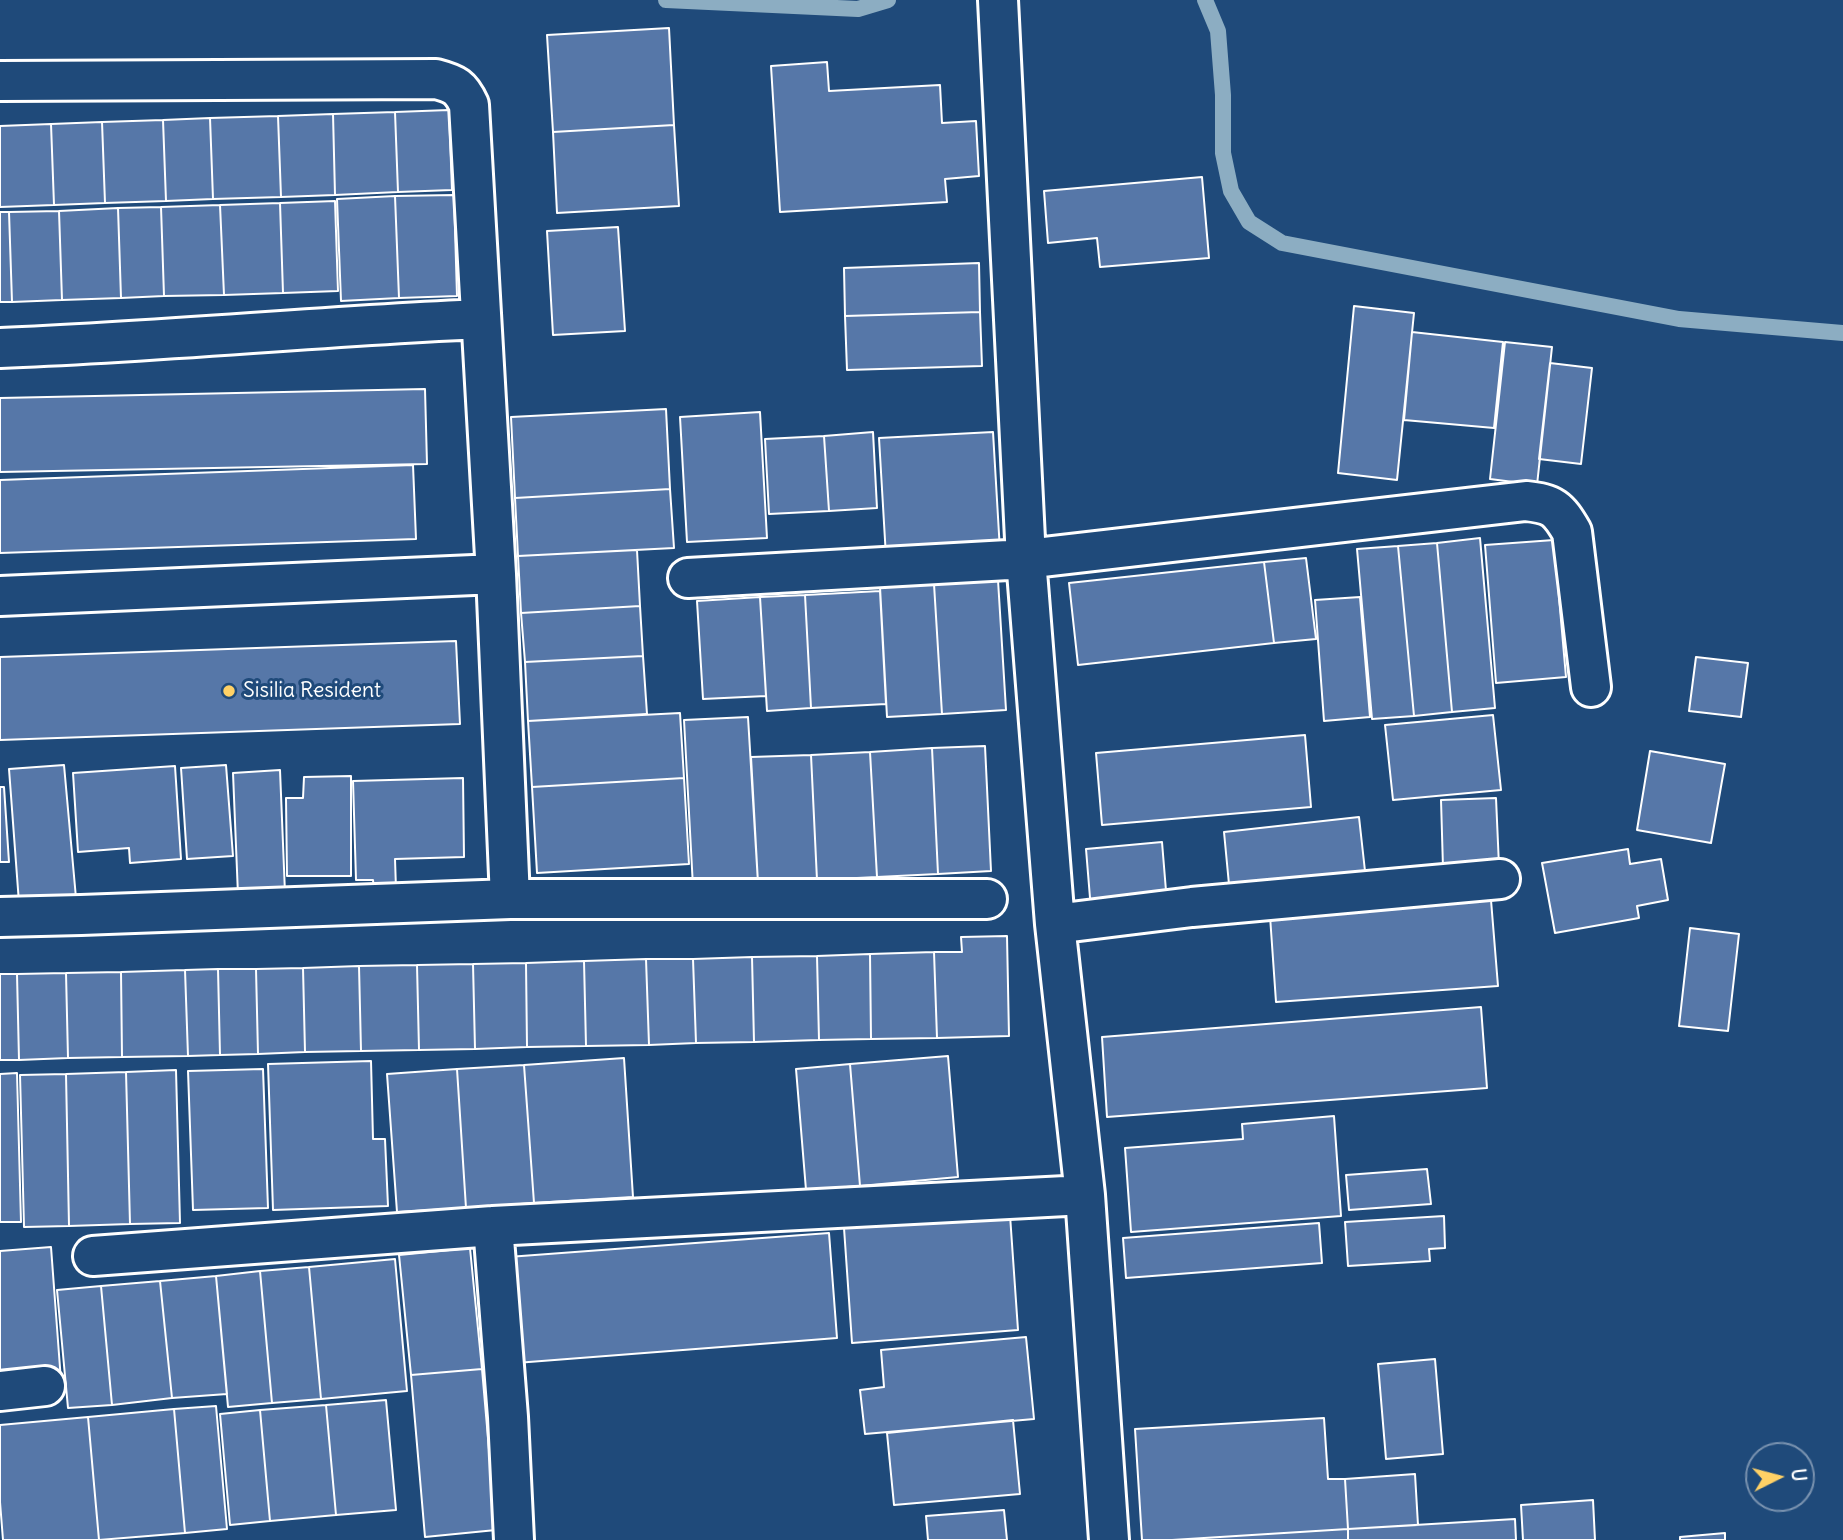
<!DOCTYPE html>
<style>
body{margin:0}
#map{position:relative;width:1843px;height:1540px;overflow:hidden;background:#1f4a7a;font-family:Delius,sans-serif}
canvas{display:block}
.north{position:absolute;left:1745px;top:1442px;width:70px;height:70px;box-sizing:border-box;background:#1f4a7a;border:2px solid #7992af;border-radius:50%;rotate:84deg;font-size:19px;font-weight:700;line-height:28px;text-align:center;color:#fff}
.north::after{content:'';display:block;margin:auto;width:24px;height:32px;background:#ffd166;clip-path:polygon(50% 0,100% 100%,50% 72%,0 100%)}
</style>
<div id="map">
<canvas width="1843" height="1540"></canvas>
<div class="north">U</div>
</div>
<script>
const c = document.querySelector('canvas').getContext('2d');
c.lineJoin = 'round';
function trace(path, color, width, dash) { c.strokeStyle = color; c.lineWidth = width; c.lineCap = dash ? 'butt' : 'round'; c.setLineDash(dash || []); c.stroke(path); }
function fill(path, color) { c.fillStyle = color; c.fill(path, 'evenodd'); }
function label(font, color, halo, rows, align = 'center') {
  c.font = font + ' Delius,sans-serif'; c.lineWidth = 6; c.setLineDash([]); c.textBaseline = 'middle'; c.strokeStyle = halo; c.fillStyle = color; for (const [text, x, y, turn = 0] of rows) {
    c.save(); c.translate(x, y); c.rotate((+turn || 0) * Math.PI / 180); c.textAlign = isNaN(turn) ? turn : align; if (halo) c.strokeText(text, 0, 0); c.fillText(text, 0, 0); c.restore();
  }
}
trace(new Path2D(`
 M 666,0 L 858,9 L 888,0
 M 1205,0 L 1218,31 L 1223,95 L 1223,153 L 1231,191 L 1249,222 L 1282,243 L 1679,319 L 1843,333`), '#8cadc2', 16);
const building = new Path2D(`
 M 669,28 L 674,125 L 553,132 L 547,35 Z
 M 827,62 L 829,91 L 940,85 L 942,123 L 976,121 L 979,176 L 945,179 L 947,202 L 780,212 L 771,66 Z
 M 449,110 L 452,190 L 398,192 L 395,112 Z
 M 395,112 L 398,192 L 335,195 L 333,114 Z
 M 333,114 L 335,195 L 281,197 L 278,116 Z
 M 278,116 L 281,197 L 213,199 L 210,118 Z
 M 210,118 L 213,199 L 166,201 L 163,120 Z
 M 163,120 L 166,201 L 105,203 L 102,122 Z
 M 102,122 L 105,203 L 54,205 L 51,124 Z
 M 51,124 L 54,205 L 0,207 L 0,126 Z
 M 674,125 L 679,206 L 557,213 L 553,132 Z
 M 1202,177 L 1209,258 L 1100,267 L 1097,238 L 1048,243 L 1044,191 Z
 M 454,195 L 457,296 L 399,298 L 395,196 Z
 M 395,196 L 399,298 L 341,301 L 337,199 Z
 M 335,201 L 338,291 L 283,293 L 280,203 Z
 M 280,203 L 283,293 L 224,295 L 220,205 Z
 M 220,205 L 224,295 L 164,296 L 161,207 Z
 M 161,207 L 164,296 L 121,298 L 118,208 Z
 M 118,208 L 121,298 L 62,300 L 59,211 Z
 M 59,211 L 62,300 L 12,302 L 9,212 Z
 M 0,212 L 9,212 L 12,302 L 0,302 Z
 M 618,227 L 625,331 L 553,335 L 547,231 Z
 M 979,263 L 980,312 L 845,316 L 844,268 Z
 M 1354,306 L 1414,313 L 1397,480 L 1338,473 Z
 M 980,312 L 982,366 L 847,370 L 845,316 Z
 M 1412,332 L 1503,342 L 1494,428 L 1404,420 Z
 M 1505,342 L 1552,347 L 1537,485 L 1490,479 Z
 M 1550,363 L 1592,368 L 1581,464 L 1539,459 Z
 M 425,389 L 427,464 L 0,472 L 0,398 Z
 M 666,409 L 670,489 L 515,498 L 511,417 Z
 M 760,412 L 767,538 L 687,542 L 680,417 Z
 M 873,432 L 877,508 L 829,511 L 824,436 Z
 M 993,432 L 1000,551 L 886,557 L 879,438 Z
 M 824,436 L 829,511 L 769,514 L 765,439 Z
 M 413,465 L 416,539 L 0,553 L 0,480 Z
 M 670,489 L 674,548 L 518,556 L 515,498 Z
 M 1480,538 L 1495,708 L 1452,712 L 1437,543 Z
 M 1554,540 L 1566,677 L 1496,683 L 1485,545 Z
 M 1437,543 L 1452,712 L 1414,716 L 1398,546 Z
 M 1398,546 L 1414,716 L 1372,719 L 1357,549 Z
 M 637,550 L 640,606 L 521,613 L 518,556 Z
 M 1306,558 L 1316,639 L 1274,643 L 1264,562 Z
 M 1264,562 L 1274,643 L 1078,665 L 1069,583 Z
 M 998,580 L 1006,710 L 942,714 L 934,584 Z
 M 934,584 L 942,714 L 887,717 L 880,587 Z
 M 880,591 L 886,704 L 811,708 L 805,595 Z
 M 805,595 L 811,708 L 767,711 L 760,597 Z
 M 760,597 L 766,696 L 703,699 L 697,601 Z
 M 1360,597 L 1370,717 L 1324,721 L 1315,600 Z
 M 640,606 L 643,656 L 525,662 L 521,613 Z
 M 456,641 L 460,724 L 0,740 L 0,657 Z
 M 643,656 L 647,714 L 528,721 L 525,662 Z
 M 1696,657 L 1748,663 L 1741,717 L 1689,711 Z
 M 680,713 L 684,778 L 532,787 L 528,721 Z
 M 1493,715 L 1501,790 L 1393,800 L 1385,725 Z
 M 748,717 L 758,883 L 693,887 L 684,720 Z
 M 1305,735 L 1311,807 L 1102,825 L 1096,753 Z
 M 985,746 L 991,871 L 938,874 L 932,748 Z
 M 932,748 L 938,874 L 877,877 L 870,752 Z
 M 1650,751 L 1725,764 L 1711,843 L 1637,830 Z
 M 870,752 L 877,877 L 817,880 L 811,755 Z
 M 811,755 L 817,880 L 758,883 L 751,757 Z
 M 64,765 L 76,898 L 19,903 L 9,769 Z
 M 226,765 L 233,856 L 187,859 L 181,768 Z
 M 175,766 L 181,859 L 130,863 L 129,848 L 78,852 L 73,773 Z
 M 280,770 L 285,893 L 238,895 L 233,773 Z
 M 351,776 L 351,876 L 287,876 L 286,798 L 303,798 L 304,777 Z
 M 463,778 L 464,857 L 395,859 L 396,889 L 374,890 L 373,880 L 356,880 L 353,781 Z
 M 684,778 L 689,864 L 537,873 L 532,787 Z
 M 0,787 L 4,787 L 9,862 L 0,862 Z
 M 1496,798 L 1499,866 L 1443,868 L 1441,800 Z
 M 1359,817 L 1366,880 L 1230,895 L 1224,832 Z
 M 1162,842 L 1167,903 L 1091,910 L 1086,849 Z
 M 1628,849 L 1630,864 L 1661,859 L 1668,900 L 1637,906 L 1639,918 L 1555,933 L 1542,863 Z
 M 1491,900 L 1498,986 L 1276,1002 L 1270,916 Z
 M 1690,928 L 1739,934 L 1728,1031 L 1679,1026 Z
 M 1007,936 L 1009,1036 L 937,1038 L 934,952 L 962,952 L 961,937 Z
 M 934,952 L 937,1038 L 871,1039 L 870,954 Z
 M 870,954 L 871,1039 L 819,1040 L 817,956 Z
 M 817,956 L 819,1040 L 754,1042 L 752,957 Z
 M 752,957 L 754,1042 L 696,1043 L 693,959 Z
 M 646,959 L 649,1045 L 586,1046 L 584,961 Z
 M 646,959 L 693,959 L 696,1043 L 649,1045 Z
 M 584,961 L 586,1046 L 527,1047 L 526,963 Z
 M 526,963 L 527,1047 L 475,1049 L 473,964 Z
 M 473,964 L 475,1049 L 419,1050 L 417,965 Z
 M 417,965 L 419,1050 L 361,1051 L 359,966 Z
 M 359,966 L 361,1051 L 305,1052 L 303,968 Z
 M 303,968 L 305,1052 L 258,1054 L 256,969 Z
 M 218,969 L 220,1055 L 188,1056 L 185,970 Z
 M 218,969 L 256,969 L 258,1054 L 220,1055 Z
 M 185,970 L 188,1056 L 122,1057 L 121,972 Z
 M 121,972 L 122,1057 L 68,1058 L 66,973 Z
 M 66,973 L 68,1058 L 19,1060 L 17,974 Z
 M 0,974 L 17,974 L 19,1060 L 0,1060 Z
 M 1481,1007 L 1487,1088 L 1107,1117 L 1102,1037 Z
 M 948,1056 L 958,1177 L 860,1186 L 850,1064 Z
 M 624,1058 L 633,1197 L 534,1203 L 524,1065 Z
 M 371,1061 L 373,1139 L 385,1139 L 388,1206 L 273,1210 L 268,1064 Z
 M 850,1064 L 860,1186 L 806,1190 L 796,1069 Z
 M 524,1065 L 534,1203 L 466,1208 L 457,1069 Z
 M 263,1069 L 268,1208 L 193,1210 L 188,1071 Z
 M 457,1069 L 466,1208 L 397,1212 L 387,1074 Z
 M 176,1070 L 180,1223 L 130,1224 L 126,1072 Z
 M 126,1072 L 130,1224 L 69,1226 L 66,1074 Z
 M 17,1073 L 21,1222 L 0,1222 L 0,1074 Z
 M 66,1074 L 69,1226 L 24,1227 L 20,1075 Z
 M 1334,1116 L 1341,1216 L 1131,1232 L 1125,1148 L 1243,1139 L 1242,1124 Z
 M 1427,1169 L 1431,1204 L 1349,1210 L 1346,1175 Z
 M 1010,1215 L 1018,1330 L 852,1343 L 844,1228 Z
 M 1444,1216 L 1445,1248 L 1429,1249 L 1430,1261 L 1348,1266 L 1345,1222 Z
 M 1319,1223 L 1322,1263 L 1126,1278 L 1123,1238 Z
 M 829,1233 L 837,1338 L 516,1363 L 508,1257 Z
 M 51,1247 L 61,1381 L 0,1386 L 0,1251 Z
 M 470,1248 L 482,1369 L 411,1375 L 399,1255 Z
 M 395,1259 L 407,1391 L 321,1399 L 309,1267 Z
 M 309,1267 L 321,1399 L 272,1403 L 260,1271 Z
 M 260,1271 L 272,1403 L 228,1407 L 216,1276 Z
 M 216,1276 L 227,1394 L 172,1398 L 160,1281 Z
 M 160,1281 L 172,1398 L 112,1405 L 101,1286 Z
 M 101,1286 L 112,1405 L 68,1408 L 57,1290 Z
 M 1026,1337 L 1034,1419 L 865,1434 L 860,1390 L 884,1387 L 881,1350 Z
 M 1435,1359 L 1443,1454 L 1386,1459 L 1378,1364 Z
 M 482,1369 L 496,1530 L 425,1537 L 411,1375 Z
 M 386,1400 L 396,1510 L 336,1515 L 326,1405 Z
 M 326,1405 L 336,1515 L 270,1521 L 260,1410 Z
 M 216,1406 L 227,1529 L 185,1533 L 174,1409 Z
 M 174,1409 L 185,1533 L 99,1540 L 88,1417 Z
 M 260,1410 L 270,1521 L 230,1525 L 220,1414 Z
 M 88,1417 L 99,1540 L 3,1540 L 0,1502 L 0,1425 Z
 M 1324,1418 L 1328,1479 L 1345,1479 L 1348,1529 L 1172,1540 L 1142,1540 L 1135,1429 Z
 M 1013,1420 L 1020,1494 L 894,1505 L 887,1433 Z
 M 1415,1474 L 1418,1525 L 1348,1529 L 1345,1479 Z
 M 1593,1500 L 1595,1540 L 1523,1540 L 1521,1505 Z
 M 1004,1510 L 1007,1540 L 928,1540 L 926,1516 Z
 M 1515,1519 L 1516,1540 L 1348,1540 L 1348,1529 Z
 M 1348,1529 L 1348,1540 L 1172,1540 Z
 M 1725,1533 L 1725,1540 L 1680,1540 L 1680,1537 Z`);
fill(building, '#5677a8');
trace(building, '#fff', 2);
const minor = new Path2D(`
 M 998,0 L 1026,559 L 1055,924 L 1085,1195 L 1109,1540
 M 0,81 L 436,79 C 455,84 461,87 469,105 L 496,574 L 510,899
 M 0,348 C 160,342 320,326 481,319
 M 688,578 L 1026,559 L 1526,501 C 1553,504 1558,508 1572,532 L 1591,687
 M 0,596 L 496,574
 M 0,917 L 81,915 L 510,899 L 987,899
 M 1055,924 L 1192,907 L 1500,879
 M 493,1226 L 508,1417 L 514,1540
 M 93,1256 L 493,1226 L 1085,1195
 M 0,1391 L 45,1386`);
trace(minor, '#fff', 44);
trace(minor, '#1f4a7a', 38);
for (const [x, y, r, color] of [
 [229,691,7,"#ffd166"]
]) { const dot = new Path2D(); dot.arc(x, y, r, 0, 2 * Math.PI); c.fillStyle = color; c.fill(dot); trace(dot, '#1f4a7a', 2.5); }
label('21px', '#fff', '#1f4a7a', [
 ["Sisilia Resident",243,691]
], 'left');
</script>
